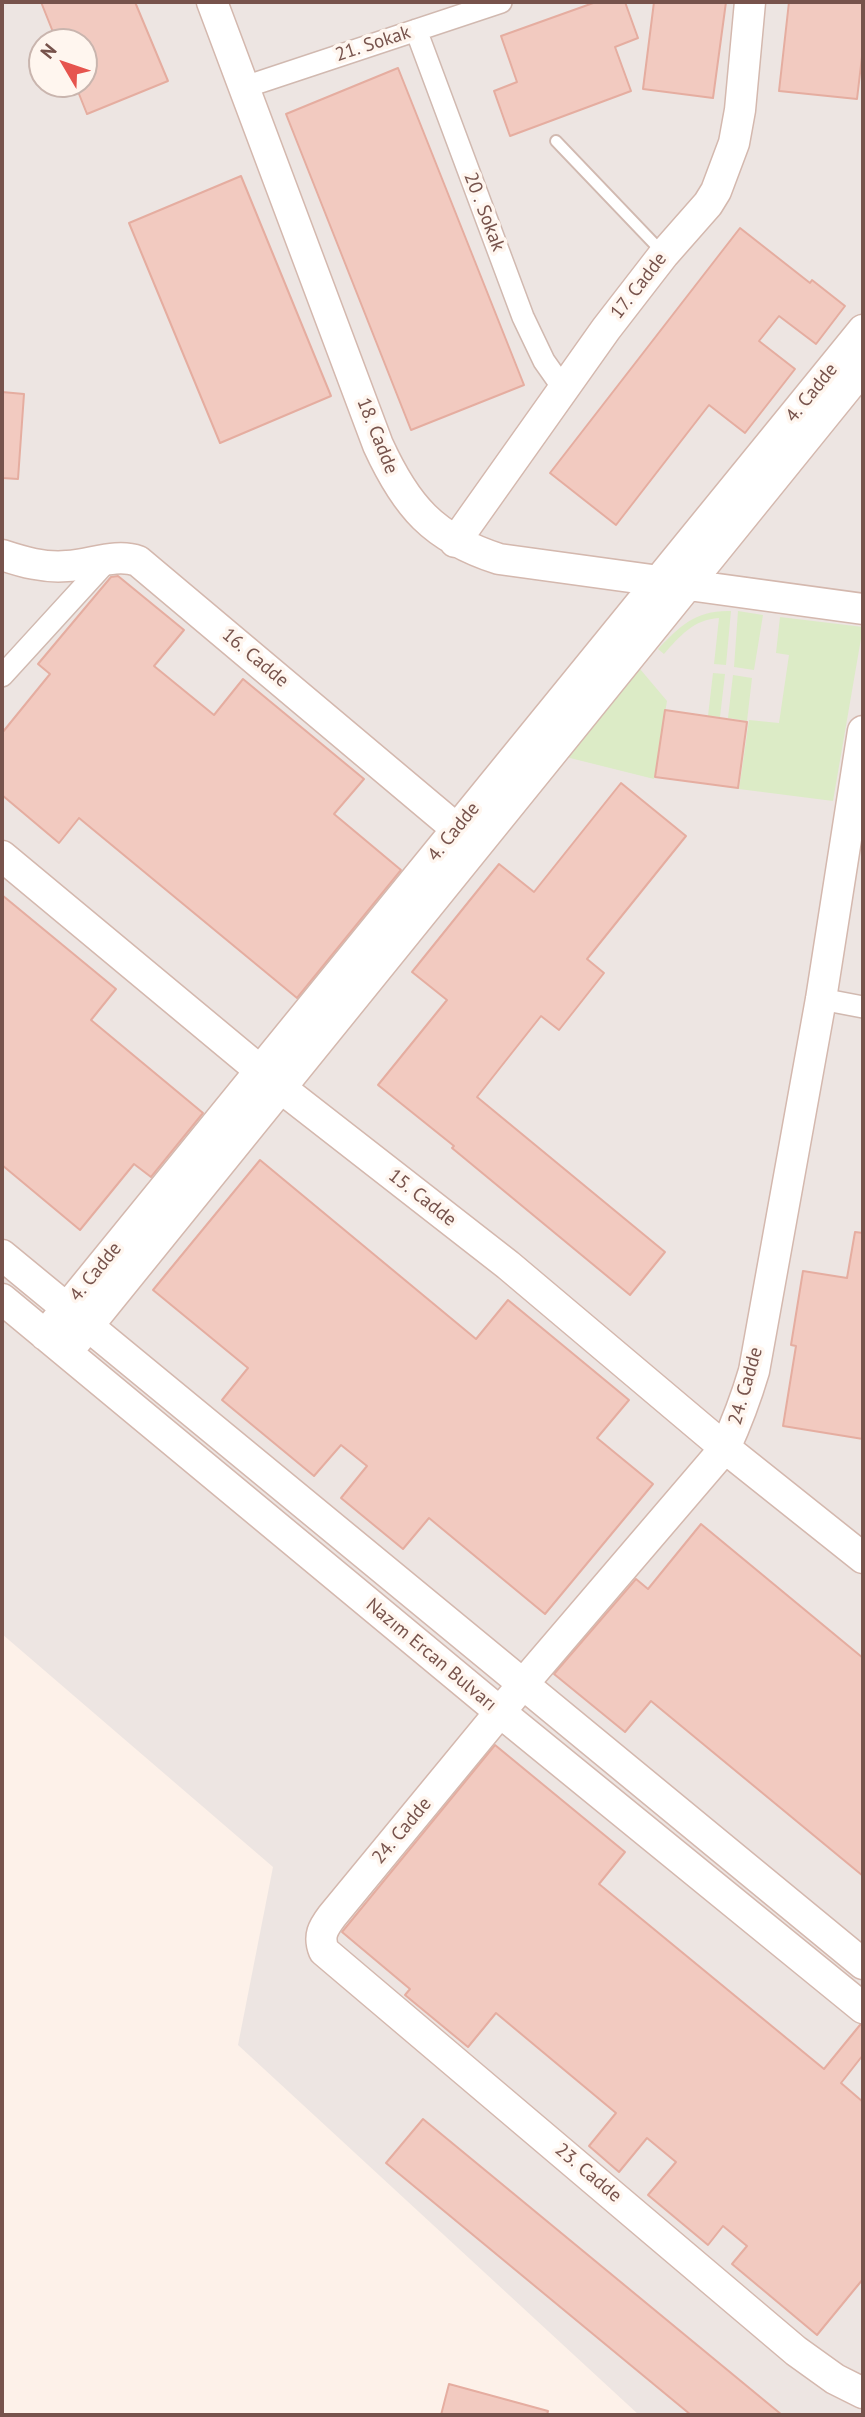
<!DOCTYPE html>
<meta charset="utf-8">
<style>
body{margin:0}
#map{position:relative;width:865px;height:2417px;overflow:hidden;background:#fdf1e9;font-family:"PT Sans",sans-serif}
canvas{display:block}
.frame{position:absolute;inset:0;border:4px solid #77534c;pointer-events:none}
.north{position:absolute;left:28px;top:28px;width:70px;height:70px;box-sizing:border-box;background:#fff6ef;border:2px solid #c9b5ae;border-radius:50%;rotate:309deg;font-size:19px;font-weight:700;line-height:28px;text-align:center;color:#77534c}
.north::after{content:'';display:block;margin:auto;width:24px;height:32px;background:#e6544e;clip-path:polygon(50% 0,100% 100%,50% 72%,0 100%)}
</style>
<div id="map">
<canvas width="865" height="2417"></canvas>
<div class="frame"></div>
<div class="north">N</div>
</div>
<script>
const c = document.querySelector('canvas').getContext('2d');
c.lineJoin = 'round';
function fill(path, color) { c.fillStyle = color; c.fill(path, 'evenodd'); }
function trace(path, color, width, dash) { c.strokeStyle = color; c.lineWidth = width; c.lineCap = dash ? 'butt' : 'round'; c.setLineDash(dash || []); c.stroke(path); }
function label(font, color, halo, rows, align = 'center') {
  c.font = font + ' "PT Sans",sans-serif'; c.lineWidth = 7; c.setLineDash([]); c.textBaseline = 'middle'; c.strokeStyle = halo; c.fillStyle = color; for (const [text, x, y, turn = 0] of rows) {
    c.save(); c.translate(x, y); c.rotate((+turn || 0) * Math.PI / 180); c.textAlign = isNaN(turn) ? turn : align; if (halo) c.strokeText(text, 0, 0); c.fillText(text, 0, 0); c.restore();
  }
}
fill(new Path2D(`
 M 2,2 L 863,2 L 863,2415 L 639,2415 L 238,2045 L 273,1867 L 2,1634 ZM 42,42 L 84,42 L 84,84 L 42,84 Z`), '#ede5e2');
fill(new Path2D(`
 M 731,611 L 726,665 L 714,664 L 719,618 C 694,619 679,637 664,654 L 658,649 C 681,625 696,610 731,611 Z
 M 738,611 L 763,615 L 754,670 L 734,667 Z
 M 780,617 L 863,627 L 833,801 L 739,789 L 749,720 L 779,723 L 789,655 L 776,653 Z
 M 640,669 L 667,701 L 654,779 L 566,757 Z
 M 713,673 L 725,674 L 720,717 L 708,716 Z
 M 733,675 L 752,678 L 747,721 L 728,718 Z`), '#dcebc6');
const building = new Path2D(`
 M 41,2 L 135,2 L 168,81 L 87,114 L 75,84 L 84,84 L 84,42 L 57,42 Z
 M 596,2 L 625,2 L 638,38 L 615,47 L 631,91 L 510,136 L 494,91 L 517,82 L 501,36 Z
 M 654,2 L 726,2 L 713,98 L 643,89 Z
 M 789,2 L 863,2 L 863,48 L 857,99 L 779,91 Z
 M 398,68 L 524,385 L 411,430 L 286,114 Z
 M 241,176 L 331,396 L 220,443 L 129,223 Z
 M 740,228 L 810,283 L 812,280 L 845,306 L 816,344 L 779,316 L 759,341 L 795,369 L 745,433 L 709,405 L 616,525 L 550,473 Z
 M 2,392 L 24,394 L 18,479 L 2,478 Z
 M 118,576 L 184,630 L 154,666 L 214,715 L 243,679 L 364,779 L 334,814 L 401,870 L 297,998 L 79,818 L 59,843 L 2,795 L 2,733 L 50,674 L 38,664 L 111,577 Z
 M 665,710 L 747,722 L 738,788 L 655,777 Z
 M 621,783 L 686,836 L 587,959 L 604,973 L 559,1030 L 541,1016 L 477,1097 L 665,1252 L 630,1295 L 452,1148 L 454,1146 L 378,1085 L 447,1000 L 412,972 L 499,864 L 534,892 Z
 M 2,895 L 116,989 L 91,1020 L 203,1113 L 151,1177 L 134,1164 L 80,1230 L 2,1165 Z
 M 260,1160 L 476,1339 L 508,1300 L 629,1400 L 597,1438 L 653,1484 L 545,1614 L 429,1518 L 403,1549 L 341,1498 L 367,1466 L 341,1445 L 314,1476 L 222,1400 L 248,1368 L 153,1290 Z
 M 855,1232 L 863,1233 L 863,1439 L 783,1426 L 796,1346 L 791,1345 L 803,1271 L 847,1278 Z
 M 701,1524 L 863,1658 L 863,1876 L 651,1701 L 625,1732 L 554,1674 L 636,1579 L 648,1589 Z
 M 495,1745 L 625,1852 L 599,1884 L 824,2069 L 860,2025 L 863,2025 L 863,2055 L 841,2083 L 863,2102 L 863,2279 L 817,2335 L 732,2264 L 747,2246 L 723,2226 L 708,2245 L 648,2195 L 676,2162 L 647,2138 L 619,2172 L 589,2146 L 616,2113 L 496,2013 L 468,2047 L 405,1995 L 410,1989 L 342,1932 Z
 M 423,2119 L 782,2415 L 691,2415 L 386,2163 Z
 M 449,2384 L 548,2411 L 547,2415 L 441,2415 Z`);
fill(building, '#f2cac0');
trace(building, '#e5ada0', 2);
const lane = new Path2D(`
 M 556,141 L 663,253`);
const street = new Path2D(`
 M 416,30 L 523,317 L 544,361 L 563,388
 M 245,87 L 501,2
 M 2,676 L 108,560
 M 821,999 L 863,1007`);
const secondary = new Path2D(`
 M 212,2 L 378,445 C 406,506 433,538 499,559 L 863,609
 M 455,542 L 606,329 L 664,254 L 708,204 L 716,191 L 734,143 L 740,110 L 750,2
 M 2,555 C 23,562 44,568 67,566 C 90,565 116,553 138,561 L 471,841
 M 863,731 L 821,999 L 754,1371 C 746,1398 737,1422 725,1448 L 523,1684 L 332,1916 C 323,1928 318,1936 324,1951 L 796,2351 L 835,2379 L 863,2393
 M 2,856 L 281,1088 L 508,1265 L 725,1448 L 863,1558
 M 2,1255 L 863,1964
 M 2,1299 L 500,1712 L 863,2008
 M 45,1335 L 863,330
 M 67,1352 L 863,368`);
trace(lane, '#d1b9b0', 14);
trace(street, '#d1b9b0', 24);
trace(secondary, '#d4b8ae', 33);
trace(lane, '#fff', 10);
trace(street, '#fff', 21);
trace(secondary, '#fff', 30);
label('19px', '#77534c', '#fff6ef', [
 ["21. Sokak",373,44,-18],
 ["20 . Sokak",484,212,69],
 ["17. Cadde",639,286,-52],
 ["4. Cadde",812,393,-51],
 ["18. Cadde",377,436,68],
 ["16. Cadde",255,658,40],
 ["4. Cadde",454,832,-51],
 ["15. Cadde",422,1198,38],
 ["4. Cadde",96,1272,-51],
 ["24. Cadde",746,1386,-74],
 ["Nazım Ercan Bulvarı",431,1655,40],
 ["24. Cadde",402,1831,-50],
 ["23. Cadde",588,2173,40]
]);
</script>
